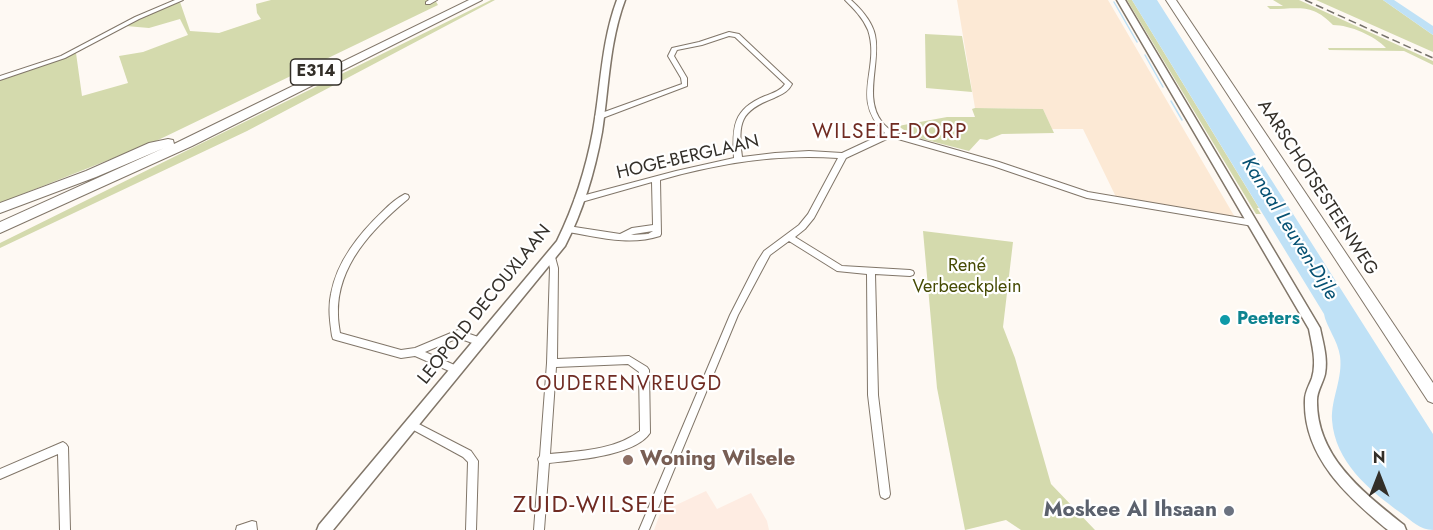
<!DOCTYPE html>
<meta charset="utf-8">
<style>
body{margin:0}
#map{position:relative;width:1433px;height:530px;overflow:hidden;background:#fef9f3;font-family:Jost,sans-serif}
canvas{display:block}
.north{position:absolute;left:1349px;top:446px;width:60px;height:60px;-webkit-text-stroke:4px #fff;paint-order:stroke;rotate:0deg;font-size:16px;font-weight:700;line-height:24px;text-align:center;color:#332f29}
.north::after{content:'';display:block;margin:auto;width:21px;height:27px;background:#332f29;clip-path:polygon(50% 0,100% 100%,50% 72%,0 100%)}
</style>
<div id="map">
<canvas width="1433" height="530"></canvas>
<div class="north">N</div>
</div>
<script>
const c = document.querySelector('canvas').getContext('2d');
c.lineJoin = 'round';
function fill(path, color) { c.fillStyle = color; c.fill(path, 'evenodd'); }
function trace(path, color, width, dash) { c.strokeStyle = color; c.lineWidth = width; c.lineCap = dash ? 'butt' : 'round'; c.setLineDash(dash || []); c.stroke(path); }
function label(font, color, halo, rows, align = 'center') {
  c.font = font + ' Jost,sans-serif'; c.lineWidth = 4.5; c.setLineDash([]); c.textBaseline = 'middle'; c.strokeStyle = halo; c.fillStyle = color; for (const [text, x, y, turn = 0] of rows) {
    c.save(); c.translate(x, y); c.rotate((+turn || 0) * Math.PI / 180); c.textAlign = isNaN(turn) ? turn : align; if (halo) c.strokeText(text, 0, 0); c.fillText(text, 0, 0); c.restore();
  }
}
fill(new Path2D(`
 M 957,0 L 1108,0 L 1236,219 L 1116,197 L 1083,129 L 1052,129 L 1043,109 L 975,108 Z`), '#fce9d5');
fill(new Path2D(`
 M 706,491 L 717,509 L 751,493 L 767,521 L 769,530 L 654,530 L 664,503 L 674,506 Z`), '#feece2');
fill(new Path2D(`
 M 271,0 L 435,0 L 438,5 L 154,142 L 0,203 L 0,79 L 76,53 L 82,96 L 128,83 L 119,56 L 143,52 L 188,35 L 180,19 L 149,28 L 126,26 L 150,14 L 180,2 L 190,31 L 219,33 L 261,19 L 257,13 L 256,4 Z
 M 491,0 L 495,0 L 247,131 L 0,248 L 0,243 Z
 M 1127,0 L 1132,0 L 1259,208 L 1257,208 L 1261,214 L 1256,214 Z
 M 1273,0 L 1299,0 L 1433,61 L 1433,65 L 1404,51 L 1329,50 L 1328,48 L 1386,48 C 1375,36 1350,25 1333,25 C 1312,3 1299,9 1270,9 L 1267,6 L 1283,6 Z
 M 1316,0 L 1383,0 L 1433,35 L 1433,52 Z
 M 925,34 L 962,36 L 972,92 L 926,88 Z
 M 975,108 L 1043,109 L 1054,133 L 1002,134 L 987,140 L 980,139 L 969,151 L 915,137 L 898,126 L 947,117 L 975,117 L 972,109 Z
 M 923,231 L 1013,242 L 1003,327 L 1015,358 L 1051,484 L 1095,530 L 1021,530 L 1006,520 L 965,530 L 937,388 Z`), '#d4daad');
fill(new Path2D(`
 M 1132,0 L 1157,0 L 1433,434 L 1433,530 C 1420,530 1412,521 1401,513 C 1369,490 1335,462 1332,420 C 1331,398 1343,379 1340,356 C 1338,341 1326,326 1324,314 Z
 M 1383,0 L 1394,0 L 1433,26 L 1433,35 Z`), '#bfe1f6');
trace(new Path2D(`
 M 1114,2 L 1137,42
 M 1145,55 L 1163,87
 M 1171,101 L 1182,120`), '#bfe1f6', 1.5);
const minor = new Path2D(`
 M 175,0 L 183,0 L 139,19 L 65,58 L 0,80 L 0,76 L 61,56 L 135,17 Z
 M 429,0 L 437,0 L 430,4 L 426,4 L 426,2 Z
 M 845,0 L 851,0 C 861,9 872,21 875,35 C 881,62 863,98 882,122 C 885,126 889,129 893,132 L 999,162 L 1088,192 L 1253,220 L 1257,223 L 1253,226 L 1087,198 L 993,166 L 891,137 L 846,158 L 814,218 L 805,229 L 795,237 L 842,266 L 910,270 L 913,271 L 914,273 L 913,275 L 910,276 L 875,274 L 878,395 L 890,494 L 889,497 L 885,499 L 881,497 L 880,494 L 868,395 L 867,274 L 837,271 L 789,241 L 770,255 L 738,315 L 649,530 L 639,530 L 730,315 L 757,262 L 764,251 L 799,225 L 808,214 L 838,158 C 775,154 721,163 660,180 L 661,234 L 660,236 C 629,246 599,237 568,232 L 564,229 L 568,226 L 620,234 L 632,228 L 653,225 L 652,182 L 578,203 L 574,200 L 578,197 L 676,171 L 734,158 C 732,127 733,109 765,96 C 773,93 780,91 785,84 L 735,37 L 729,36 L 702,45 L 677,50 L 674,56 L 687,78 L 687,86 L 600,119 L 596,119 L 595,117 L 596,115 L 682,84 L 681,78 L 668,56 L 672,48 L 699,42 L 729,32 L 739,34 L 792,84 C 788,92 782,94 774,98 C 740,111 738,122 742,157 L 775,153 L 809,151 L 842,153 L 885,133 C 849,98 881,69 868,30 C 863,18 854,9 845,0 ZM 653,231 L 648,234 L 631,235 L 634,234 Z
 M 405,194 L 408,195 L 409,197 L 408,199 C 373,228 336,266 338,315 C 338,321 339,327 340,333 L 401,350 L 415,348 L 458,330 L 484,339 L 485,342 L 484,345 L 481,346 L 458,338 L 425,352 L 459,367 L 461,370 L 459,373 L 456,374 L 415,356 L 401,358 L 336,340 L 333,339 L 332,336 C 330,322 328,308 331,294 C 337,261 359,234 383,211 C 389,205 397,198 405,194 Z
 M 551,254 L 555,257 L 558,268 L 557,359 L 629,356 L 647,367 L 649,370 L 650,433 C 635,456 575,460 549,463 L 544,530 L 534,530 L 539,462 L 538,459 L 540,456 L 547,363 L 550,268 L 547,257 ZM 628,364 L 639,372 L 640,431 C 615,450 580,451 550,454 L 556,367 Z
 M 411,420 L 471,451 L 478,461 L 476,530 L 466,530 L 468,462 L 463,457 L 408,427 L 406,424 L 408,421 Z
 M 63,442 L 66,444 L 68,447 L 70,530 L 60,530 L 58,454 L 0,479 L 0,469 Z
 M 252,521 L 256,522 L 257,530 L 236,530 L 237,526 Z`);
const tertiary = new Path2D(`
 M 617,0 L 625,0 C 609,43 609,87 602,132 C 595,171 583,211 565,246 L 333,530 L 317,530 L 319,525 L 557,241 C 574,206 586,169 593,131 C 601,87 601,43 617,0 Z
 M 1117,0 L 1125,0 L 1320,328 C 1323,343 1328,358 1325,374 C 1323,383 1317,391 1317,400 C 1316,457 1364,493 1404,525 L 1406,530 L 1388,530 C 1348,497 1303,457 1305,400 C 1305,392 1309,386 1312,378 C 1317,362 1312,345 1309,329 Z`);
const primary = new Path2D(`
 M 1166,0 L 1176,0 L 1433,383 L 1433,403 L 1428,401 Z`);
const motorway = new Path2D(`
 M 469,0 L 482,0 L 192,146 L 0,233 L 0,222 L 164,148 L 96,177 L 0,213 L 0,203 L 86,171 L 149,143 L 168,139 L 173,140 L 174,144 Z`);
trace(minor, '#817669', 2);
trace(tertiary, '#817669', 3);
trace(primary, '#817669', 2);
trace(motorway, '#817669', 2);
fill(minor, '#fff');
fill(tertiary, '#fff');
fill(primary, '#fff');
fill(motorway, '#fff');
trace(new Path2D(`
 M 1305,0 L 1433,58`), '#75706a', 1.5, [8, 4]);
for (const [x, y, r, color] of [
 [1225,320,6,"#0f9aa8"],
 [628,460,6,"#8d6e63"],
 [1229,511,6,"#6b7280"]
]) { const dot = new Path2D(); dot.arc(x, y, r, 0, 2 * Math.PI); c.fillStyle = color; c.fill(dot); trace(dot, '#fff', 2); }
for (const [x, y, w] of [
 [316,72,51]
]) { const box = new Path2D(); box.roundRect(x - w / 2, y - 13, w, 26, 4.5); c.fillStyle = '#fff'; c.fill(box); trace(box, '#332f29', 1.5); }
label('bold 16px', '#332f29', null, [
 ["E314",316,72]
]);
label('18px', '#332f29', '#fff', [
 ["HOGE-BERGLAAN",688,158,-13],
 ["AARSCHOTSESTEENWEG",1317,188,57],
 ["LEOPOLD DECOUXLAAN",485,305,-51]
]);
label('18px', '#464b04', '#fff', [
 ["René",967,267],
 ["Verbeeckplein",967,288]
]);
label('bold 18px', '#0d838f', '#fff', [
 ["Peeters",1237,320]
], 'left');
label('italic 20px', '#065173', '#fff', [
 ["Kanaal Leuven-Dijle",1289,229,58]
]);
c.letterSpacing = '1.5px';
label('20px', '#702b22', '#fff', [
 ["OUDERENVREUGD",629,385]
]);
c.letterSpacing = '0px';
c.letterSpacing = '1.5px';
label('21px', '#702b22', '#fff', [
 ["WILSELE-DORP",890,133]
]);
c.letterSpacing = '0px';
label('bold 21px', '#785e54', '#fff', [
 ["Woning Wilsele",640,460]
], 'left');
label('bold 21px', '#5b616d', '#fff', [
 ["Moskee Al Ihsaan",1217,511]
], 'right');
c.letterSpacing = '1.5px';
label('24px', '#702b22', '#fff', [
 ["ZUID-WILSELE",595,506]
]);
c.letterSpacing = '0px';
</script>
